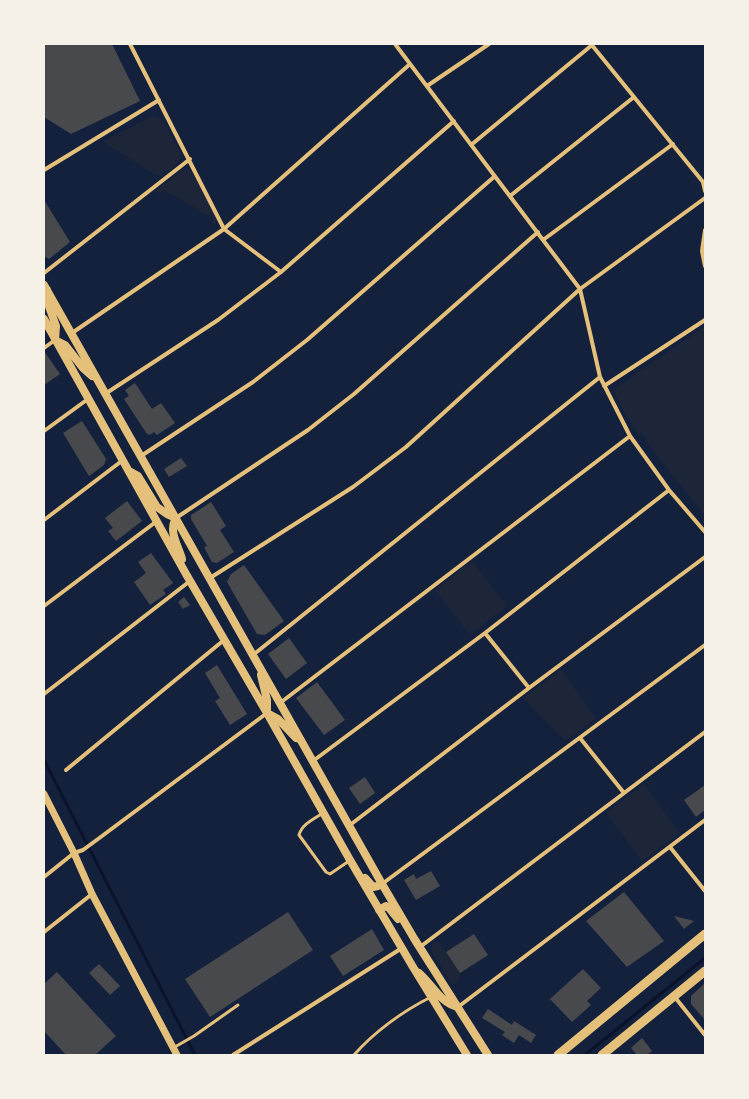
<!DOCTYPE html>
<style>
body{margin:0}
#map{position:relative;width:749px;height:1099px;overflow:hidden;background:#14213d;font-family:"Sofia Sans Condensed",sans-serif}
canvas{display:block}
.frame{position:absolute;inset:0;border:45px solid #f6f1e7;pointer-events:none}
</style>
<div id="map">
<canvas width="749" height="1099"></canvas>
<div class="frame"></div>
</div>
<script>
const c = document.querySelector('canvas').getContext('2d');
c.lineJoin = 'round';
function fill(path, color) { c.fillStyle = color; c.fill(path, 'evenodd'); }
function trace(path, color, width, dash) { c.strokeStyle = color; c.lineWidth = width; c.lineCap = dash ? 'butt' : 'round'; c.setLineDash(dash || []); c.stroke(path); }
fill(new Path2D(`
 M 153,116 L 161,118 L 181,153 C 181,164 169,170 160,176 L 150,172 L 145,168 L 103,142 Z
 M 184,169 L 188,169 L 194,174 L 215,214 L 216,224 L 212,223 L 213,219 L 170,193 L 164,190 L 159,194 L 156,190 Z
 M 705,326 L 705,515 C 683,488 660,463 642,433 L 639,436 L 625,414 L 614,391 L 614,389 Z
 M 472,561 L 507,606 L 470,635 L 435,590 Z
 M 561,669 L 596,718 L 566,741 L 523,698 Z
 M 644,784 L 680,833 L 642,861 L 606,813 Z
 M 437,942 L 441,944 L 460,973 L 459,980 L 456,984 L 452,984 L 431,951 L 432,945 Z`), '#1d2539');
trace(new Path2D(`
 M 44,760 L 195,1055
 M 585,1055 L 705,958`), '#0b132b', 3);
fill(new Path2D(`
 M 44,44 L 112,44 L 140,101 L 71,134 L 44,117 Z
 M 44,200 L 70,242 L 49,259 L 44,256 Z
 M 44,351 L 60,374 L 44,385 Z
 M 135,383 L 152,409 L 161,403 L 175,423 L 157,435 L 154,432 L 150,435 L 147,434 L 124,399 L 129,396 L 125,390 Z
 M 82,421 L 106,459 L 104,465 L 89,476 L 63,433 Z
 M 181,458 L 187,466 L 169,477 L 164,469 Z
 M 127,501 L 142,521 L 116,541 L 108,531 L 113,528 L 105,518 Z
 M 211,502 L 226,526 L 220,530 L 234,552 L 217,563 L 212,562 L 204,547 L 207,546 L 191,519 L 191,515 Z
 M 151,553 L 173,583 L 163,590 L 166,594 L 150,605 L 134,582 L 146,573 L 138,562 Z
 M 244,565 L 284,621 L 265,635 L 257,634 L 227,582 L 231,574 Z
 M 184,597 L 190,605 L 183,609 L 178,602 Z
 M 289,638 L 307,663 L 286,679 L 268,654 Z
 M 217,665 L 247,714 L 230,725 L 215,701 L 220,698 L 205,673 Z
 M 317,682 L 345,720 L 324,735 L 296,698 Z
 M 365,777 L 375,793 L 360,804 L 349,788 Z
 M 705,785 L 705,810 L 696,817 L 684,800 Z
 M 431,871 L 440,886 L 416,900 L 404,880 L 414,874 L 416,879 Z
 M 624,892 L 664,941 L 627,967 L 586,921 Z
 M 288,912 L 313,950 L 210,1017 L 185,979 Z
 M 674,916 L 694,921 L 684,929 Z
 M 372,929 L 384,950 L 343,976 L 330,956 Z
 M 474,934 L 488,955 L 460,973 L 446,952 Z
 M 99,964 L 120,986 L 110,995 L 89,973 Z
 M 583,969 L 601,988 L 587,1001 L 591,1005 L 572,1022 L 550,999 Z
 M 57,972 L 116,1036 L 95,1055 L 66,1055 L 44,1031 L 44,984 Z
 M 705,983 L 705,1020 L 691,1004 L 691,996 Z
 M 488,1009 L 512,1025 L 514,1021 L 536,1035 L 531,1043 L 519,1035 L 514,1043 L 502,1035 L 505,1032 L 482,1018 Z
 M 642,1038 L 652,1051 L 647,1055 L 637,1055 L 631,1048 Z`), '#48494c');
trace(new Path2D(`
 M 323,813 C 314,819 302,824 299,835 L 326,872 L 330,874 L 349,861
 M 173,1048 L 194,1036 L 238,1005
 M 354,1055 C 374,1032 403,1011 431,997`), '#e5c07b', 3);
trace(new Path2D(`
 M 130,44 L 224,229 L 281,272
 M 395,44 L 580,289 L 600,377 L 630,436 L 669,490 L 705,532
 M 591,44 L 703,182 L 705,191
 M 427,86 L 489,44
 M 471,145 L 592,45
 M 44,170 L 159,100
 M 510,196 L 634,97
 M 705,230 L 702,251 L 705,266
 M 543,240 L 673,144
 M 44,273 L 190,159
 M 72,333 L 224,229 L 410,64
 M 44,348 L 55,340
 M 604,386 L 705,320
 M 105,394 L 218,320 L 281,272 L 454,121
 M 44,431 L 88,399
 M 141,456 L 253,382 L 307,340 L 495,176
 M 176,518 L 308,430 L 354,394 L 538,232
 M 44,520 L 123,460
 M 210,578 L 353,487 L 406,447 L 580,289 L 705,198
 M 44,606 L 157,521
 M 485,633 L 529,688
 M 253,655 L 600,377
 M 44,694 L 190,581
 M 280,703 L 630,436
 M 580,738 L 624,793
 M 313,761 L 485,633 L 669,490
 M 66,770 L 224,640
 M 350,825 L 529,688 L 705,557
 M 670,847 L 705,891
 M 44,877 L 74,853 L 83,850 L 98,839 L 267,713
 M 382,884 L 705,645
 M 44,932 L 92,894
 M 420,947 L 705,732
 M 674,996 L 705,1035
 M 458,1007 L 705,820
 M 233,1055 L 402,948`), '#e5c07b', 4);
trace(new Path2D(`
 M 44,794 L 74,853 L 92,894 L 177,1055`), '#e5c07b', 7);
trace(new Path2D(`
 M 44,285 L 382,884 L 415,940 L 488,1055
 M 47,290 L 47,301 L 56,326 L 55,340 L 65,345 L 83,368 L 92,376
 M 44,319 L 186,574 L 267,713 L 350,860 L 413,967 L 467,1055
 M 129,471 L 138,476 L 157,507 L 167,514 L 176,518 C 168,531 178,545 182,559
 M 261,675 L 267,700 L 267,713
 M 267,713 L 278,719 L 296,738
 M 365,878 L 373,887 L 378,886 L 382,884
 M 379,910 L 386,906 L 389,908 L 398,919
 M 419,973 C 432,984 440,1003 458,1007`), '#e5c07b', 8);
trace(new Path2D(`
 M 558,1055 L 705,934
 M 602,1055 L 705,971`), '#e5c07b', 9);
</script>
